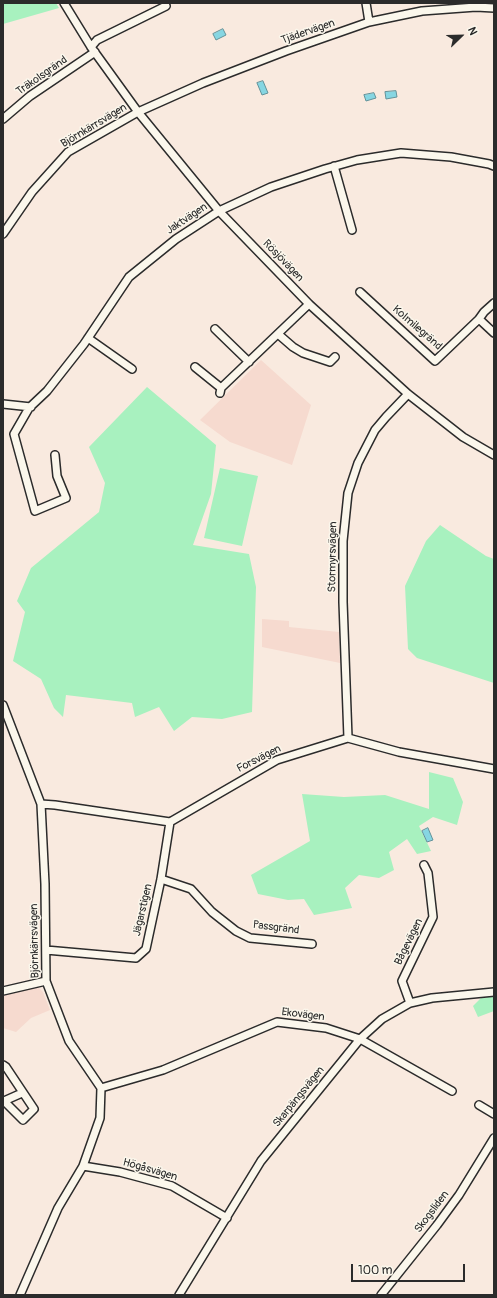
<!DOCTYPE html>
<meta charset="utf-8">
<style>
body{margin:0}
#map{position:relative;width:497px;height:1298px;overflow:hidden;background:#f9eadf;font-family:Pangolin,sans-serif}
canvas{display:block}
.frame{position:absolute;inset:0;border:4px solid #2b2b2b;pointer-events:none}
.north{position:absolute;left:441px;top:16px;width:40px;height:40px;-webkit-text-stroke:3px #fbf7ec;paint-order:stroke;rotate:67deg;font-size:11px;font-weight:700;line-height:16px;text-align:center;color:#2b2b2b}
.north::after{content:'';display:block;margin:auto;width:14px;height:18px;background:#2b2b2b;clip-path:polygon(50% 0,100% 100%,50% 72%,0 100%)}
.scale{position:absolute;left:351px;top:1264px;width:114px;height:18px;box-sizing:border-box;border:2px solid #2b2b2b;border-top:0;padding-left:5px;font-size:12px;line-height:14px;white-space:nowrap;color:#2b2b2b;-webkit-text-stroke:3px #fbf7ec;paint-order:stroke}
</style>
<div id="map">
<canvas width="497" height="1298"></canvas>
<div class="frame"></div>
<div class="north">N</div>
<div class="scale">100 m</div>
</div>
<script>
const c = document.querySelector('canvas').getContext('2d');
c.lineJoin = 'round';
function fill(path, color) { c.fillStyle = color; c.fill(path, 'evenodd'); }
function trace(path, color, width, dash) { c.strokeStyle = color; c.lineWidth = width; c.lineCap = dash ? 'butt' : 'round'; c.setLineDash(dash || []); c.stroke(path); }
function label(font, color, halo, rows, align = 'center') {
  c.font = font + ' Pangolin,sans-serif'; c.lineWidth = 3; c.setLineDash([]); c.textBaseline = 'middle'; c.strokeStyle = halo; c.fillStyle = color; for (const [text, x, y, turn = 0] of rows) {
    c.save(); c.translate(x, y); c.rotate((+turn || 0) * Math.PI / 180); c.textAlign = isNaN(turn) ? turn : align; if (halo) c.strokeText(text, 0, 0); c.fillText(text, 0, 0); c.restore();
  }
}
fill(new Path2D(`
 M 261,360 L 311,405 L 292,465 L 230,442 L 200,420 Z
 M 262,619 L 289,621 L 289,627 L 339,632 L 340,663 L 262,647 Z
 M 38,987 L 43,992 L 50,1010 L 31,1018 L 16,1032 L 3,1028 L 3,995 Z`), '#f6dacf');
fill(new Path2D(`
 M 3,3 L 56,3 L 59,8 L 3,24 Z
 M 147,387 L 216,445 L 211,494 L 193,545 L 249,554 L 256,587 L 252,712 L 222,719 L 192,717 L 174,731 L 159,707 L 135,717 L 132,703 L 66,695 L 63,717 L 54,708 L 41,679 L 13,661 L 25,612 L 17,601 L 31,568 L 99,512 L 105,483 L 89,447 Z
 M 220,468 L 258,476 L 242,546 L 204,538 Z
 M 440,525 L 486,556 L 494,559 L 494,683 L 417,658 L 408,649 L 405,586 L 426,541 Z
 M 429,772 L 453,778 L 463,802 L 457,825 L 433,817 L 419,826 L 431,851 L 417,854 L 407,839 L 389,852 L 394,870 L 379,878 L 359,875 L 345,888 L 352,908 L 314,915 L 304,899 L 288,900 L 258,894 L 251,875 L 310,841 L 302,794 L 344,797 L 385,795 L 429,809 Z
 M 494,996 L 494,1011 L 478,1017 L 473,1006 L 481,998 Z`), '#a8f1bf');
const water = new Path2D(`
 M 223,29 L 226,35 L 216,40 L 213,34 Z
 M 263,81 L 268,93 L 262,95 L 257,83 Z
 M 396,91 L 397,97 L 386,99 L 385,92 Z
 M 374,93 L 376,98 L 366,101 L 364,95 Z
 M 428,828 L 433,840 L 427,842 L 422,831 Z`);
fill(water, '#86d6e2');
trace(water, '#629299', 1);
const street = new Path2D(`
 M 64,3 L 91,47 L 138,112 L 219,211 L 309,304 L 408,394 L 463,437 L 494,455
 M 366,3 L 369,22
 M 91,47 L 97,40 L 166,6
 M 3,119 L 30,96 L 95,52
 M 334,166 L 352,230
 M 3,234 L 32,192 L 68,152 L 138,112 L 203,83 L 286,51 L 369,22 L 422,11 L 476,7 L 494,8
 M 360,292 L 435,361 L 479,319 L 484,312 L 494,303
 M 479,319 L 494,333
 M 215,329 L 249,362
 M 278,334 L 293,347 L 303,353 L 330,362 L 335,357
 M 88,338 L 132,369
 M 195,367 L 221,388
 M 220,393 L 221,388 L 309,304
 M 3,404 L 31,407
 M 55,455 L 57,476 L 66,498 L 35,511 L 14,434 L 29,408 L 47,391 L 84,344 L 129,277 L 176,239 L 219,211 L 271,187 L 325,169 L 357,160 L 401,153 L 451,157 L 489,164 L 494,166
 M 3,705 L 41,804 L 45,884 L 46,981 L 69,1041 L 101,1088 L 100,1118 L 83,1166 L 58,1208 L 20,1295
 M 348,738 L 343,602 L 343,541 L 348,493 L 358,463 L 375,430 L 386,417 L 408,394
 M 41,804 L 55,805 L 170,822 L 277,760 L 348,738 L 399,752 L 494,769
 M 161,879 L 191,889 L 212,912 L 236,931 L 250,938 L 312,944
 M 46,950 L 136,958 L 146,949 L 161,879 L 170,822
 M 3,991 L 46,981
 M 410,1003 L 402,981 L 433,917 L 428,873 L 424,865
 M 3,1065 L 6,1067 L 34,1109 L 23,1120 L 4,1101 L 22,1093
 M 101,1088 L 163,1070 L 277,1022 L 326,1028 L 360,1039 L 452,1091
 M 479,1105 L 494,1114
 M 83,1166 L 120,1172 L 172,1186 L 227,1218
 M 179,1295 L 261,1161 L 360,1039 L 382,1019 L 410,1003 L 432,998 L 494,992
 M 381,1295 L 437,1225 L 459,1195 L 494,1138`);
trace(street, '#2b2b2b', 10);
trace(street, '#fbf7ec', 7);
label('11px', '#2b2b2b', '#fbf7ec', [
 ["Tjädervägen",308,32,-19],
 ["Träkolsgränd",42,76,-35],
 ["Björnkärrsvägen",94,126,-31],
 ["Jaktvägen",187,219,-34],
 ["Rösjövägen",283,261,46],
 ["Kolmilegränd",417,328,41],
 ["Stormyrsvägen",333,557,-89],
 ["Forsvägen",259,759,-27],
 ["Jägarstigen",143,910,-77],
 ["Passgränd",276,928,7],
 ["Björnkärrsvägen",35,941,-91],
 ["Bågevägen",409,942,-64],
 ["Ekovägen",303,1015,7],
 ["Skarpängsvägen",299,1097,-51],
 ["Högåsvägen",150,1170,16],
 ["Skogsliden",432,1212,-53]
]);
</script>
